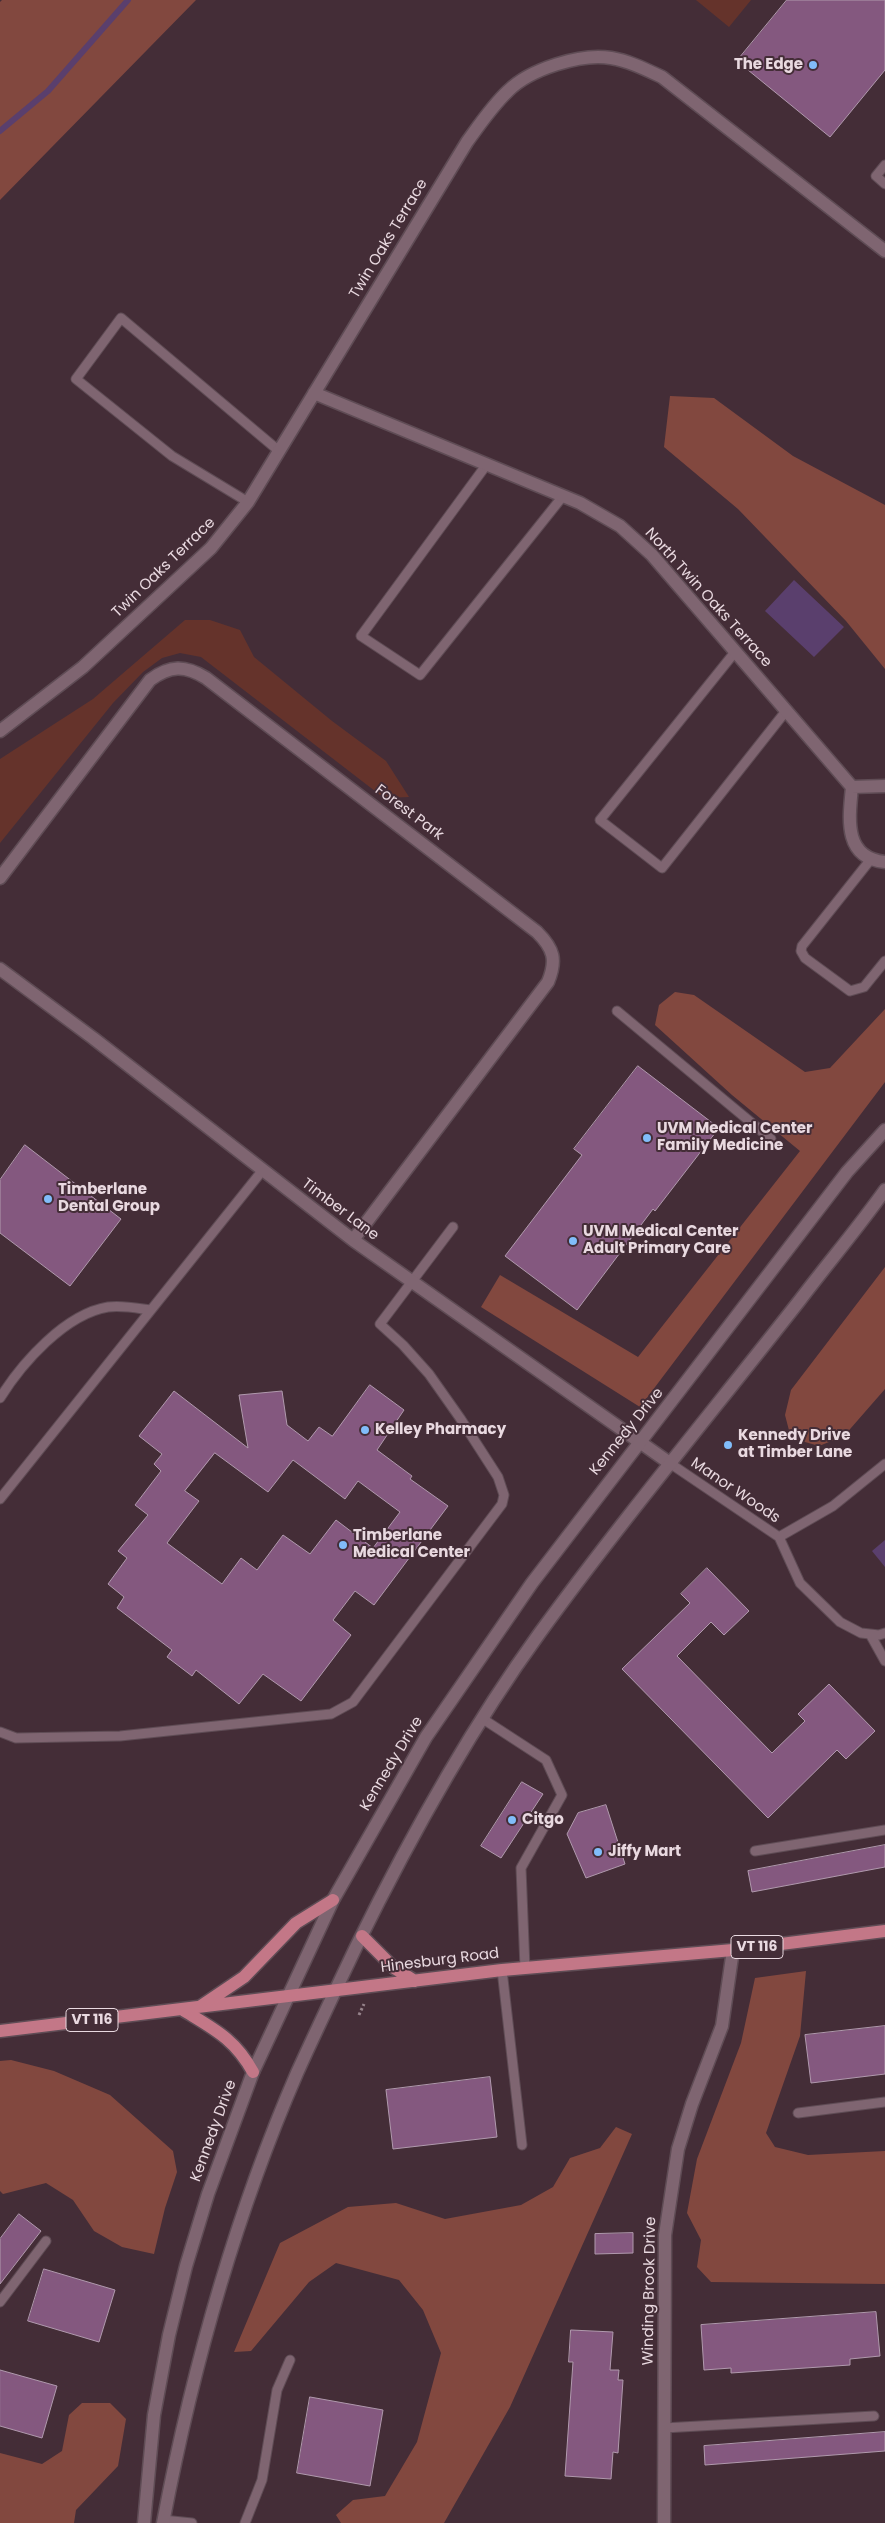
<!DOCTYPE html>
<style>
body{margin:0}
canvas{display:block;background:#442d37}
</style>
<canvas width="885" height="2523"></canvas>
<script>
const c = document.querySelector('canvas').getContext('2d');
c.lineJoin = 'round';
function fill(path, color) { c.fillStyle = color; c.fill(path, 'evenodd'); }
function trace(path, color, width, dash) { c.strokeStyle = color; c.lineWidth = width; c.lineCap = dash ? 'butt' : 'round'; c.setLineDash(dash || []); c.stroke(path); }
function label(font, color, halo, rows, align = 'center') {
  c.font = font + ' Poppins,sans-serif'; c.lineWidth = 4; c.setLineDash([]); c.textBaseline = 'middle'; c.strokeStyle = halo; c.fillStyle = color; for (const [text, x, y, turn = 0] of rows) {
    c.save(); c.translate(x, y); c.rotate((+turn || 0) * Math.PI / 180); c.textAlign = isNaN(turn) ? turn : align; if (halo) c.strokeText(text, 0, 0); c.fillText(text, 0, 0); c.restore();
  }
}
fill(new Path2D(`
 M 696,0 L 751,0 L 729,27 Z
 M 185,620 L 210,620 L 240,630 L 254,657 L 332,721 L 386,761 L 409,797 L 384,798 L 201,657 L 180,653 L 162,658 L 143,672 L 113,703 L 0,843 L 0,759 L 93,699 Z`), '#65332b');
fill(new Path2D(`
 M 2,0 L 196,0 L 0,200 L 0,2 Z
 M 670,396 L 714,398 L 793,456 L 885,505 L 885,669 L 846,621 L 738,509 L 664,447 Z
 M 675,992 L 694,995 L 805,1072 L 830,1068 L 885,1009 L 885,1082 L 640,1407 L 481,1307 L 500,1275 L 638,1357 L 800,1151 L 732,1095 L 655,1025 L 659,1005 Z
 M 885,1267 L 885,1389 L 844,1436 L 819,1446 L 791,1438 L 785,1415 L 791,1390 Z
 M 806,1971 L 800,2036 L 766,2133 L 775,2147 L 808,2155 L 885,2151 L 885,2284 L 711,2282 L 697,2267 L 701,2240 L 687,2213 L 697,2159 L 741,2043 L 755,1978 Z
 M 11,2060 L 54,2071 L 110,2095 L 173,2151 L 177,2172 L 165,2208 L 154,2254 L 122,2247 L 94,2231 L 73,2200 L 46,2183 L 3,2194 L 0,2191 L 0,2061 Z
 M 616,2127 L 632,2134 L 510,2407 L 444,2523 L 341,2523 L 336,2515 L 353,2500 L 385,2496 L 417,2442 L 441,2353 L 423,2310 L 399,2280 L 336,2263 L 309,2282 L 251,2351 L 234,2352 L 280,2243 L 348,2207 L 396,2203 L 445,2219 L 521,2205 L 553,2187 L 570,2158 L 600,2148 Z
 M 82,2403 L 110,2403 L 126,2419 L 118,2466 L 76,2510 L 74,2523 L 0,2523 L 0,2453 L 42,2464 L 62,2451 L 69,2415 Z`), '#82483f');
fill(new Path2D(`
 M 794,580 L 844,627 L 814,657 L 765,611 Z
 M 885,1540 L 885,1567 L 872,1551 Z`), '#5a3f6d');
trace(new Path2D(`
 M 0,131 L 48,91 L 128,0`), '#5a3f6d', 6);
const building = new Path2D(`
 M 787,0 L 885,0 L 885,70 L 830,137 L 737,61 Z
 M 638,1066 L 719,1128 L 655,1211 L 653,1209 L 577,1310 L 505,1256 L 582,1155 L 574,1149 Z
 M 25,1145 L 121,1219 L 70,1286 L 0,1233 L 0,1180 Z
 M 370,1385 L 404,1410 L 377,1450 L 412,1476 L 410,1479 L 448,1506 L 374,1605 L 355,1591 L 333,1620 L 351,1635 L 301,1701 L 263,1674 L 239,1704 L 196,1670 L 192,1676 L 167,1657 L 172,1650 L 117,1608 L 124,1597 L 108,1584 L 127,1558 L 118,1551 L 148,1515 L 135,1505 L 161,1471 L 154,1464 L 162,1454 L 139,1436 L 174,1391 L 248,1448 L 239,1395 L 282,1391 L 287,1425 L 308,1441 L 319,1427 L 332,1436 ZM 215,1453 L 268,1492 L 293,1460 L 345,1499 L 358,1481 L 400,1512 L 373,1548 L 336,1520 L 310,1554 L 283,1535 L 257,1570 L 241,1558 L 222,1584 L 167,1543 L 199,1501 L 185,1491 Z
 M 707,1568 L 749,1611 L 724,1635 L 711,1622 L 677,1656 L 772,1753 L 805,1721 L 798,1714 L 829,1684 L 875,1731 L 846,1759 L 837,1750 L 768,1818 L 622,1669 L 690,1603 L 681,1594 Z
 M 522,1782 L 543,1794 L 501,1858 L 481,1846 Z
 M 606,1805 L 625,1864 L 586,1878 L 567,1834 L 578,1813 Z
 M 885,1845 L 885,1867 L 752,1892 L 748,1871 Z
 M 885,2026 L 885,2074 L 811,2083 L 805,2035 Z
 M 490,2077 L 497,2137 L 393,2149 L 386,2090 Z
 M 19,2214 L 41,2231 L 0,2284 L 0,2239 Z
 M 633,2233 L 633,2253 L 595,2254 L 595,2234 Z
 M 44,2269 L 115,2290 L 99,2342 L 28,2321 Z
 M 876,2312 L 880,2356 L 850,2359 L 850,2365 L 731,2373 L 731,2368 L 704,2370 L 701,2325 Z
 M 571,2330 L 613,2332 L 610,2370 L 619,2370 L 618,2380 L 623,2380 L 618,2453 L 613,2452 L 611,2479 L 565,2476 L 573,2362 L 569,2362 Z
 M 0,2370 L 57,2386 L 42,2438 L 0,2426 Z
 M 310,2397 L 383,2410 L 370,2486 L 297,2473 Z
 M 885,2432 L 885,2451 L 705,2465 L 704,2446 Z`);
fill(building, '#84587f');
trace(building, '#b099ad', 1);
const service = new Path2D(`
 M 885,165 L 876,176 L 885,184
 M 487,464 L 361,636 L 420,675 L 563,496
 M 248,502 L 172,456 L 76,379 L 121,318 L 279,451
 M 735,652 L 600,820 L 662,868 L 786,711
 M 871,859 L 802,946 L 801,951 L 805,958 L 850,991 L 864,987 L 885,961
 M 617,1011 L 771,1139
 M 0,1398 C 22,1363 65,1314 108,1307 C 122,1305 136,1308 150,1310
 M 671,1464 L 779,1537 L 800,1583 L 840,1622 L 861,1633 L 879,1635 L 885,1633
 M 0,1499 L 262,1171
 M 779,1537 L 833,1506 L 885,1464
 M 870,1634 L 885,1661
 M 483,1719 L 546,1760 L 562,1795 L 521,1868 L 525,1968
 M 0,1732 L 16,1738 L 120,1736 L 331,1714 L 353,1702 L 502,1504 L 504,1495 L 498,1477 L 460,1418 L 429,1374 L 403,1345 L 380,1324 L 453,1227
 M 755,1851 L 885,1830
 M 502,1970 L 522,2145
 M 798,2113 L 885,2102
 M 0,2302 L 46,2241
 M 664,2428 L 874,2416
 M 163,2520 L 192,2523
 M 245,2523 L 262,2480 L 277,2390 L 290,2360`);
const minor = new Path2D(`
 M 314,393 L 580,503 L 620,526 L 652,555 L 852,787 C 849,818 843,858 885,862
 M 0,731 L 83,667 L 211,548 L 248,502 L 467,142 C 480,124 492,106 508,91 C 530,69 581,53 611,58 C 629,61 645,69 662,77 L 885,251
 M 852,787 L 885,786
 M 0,878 L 150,680 C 170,665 185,665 206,678 L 537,932 C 554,949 557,960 548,982 L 353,1240
 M 0,969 L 93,1038 L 353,1240 L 671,1464
 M 664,2523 L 665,2235 L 678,2149 L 692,2104 L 722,2026 L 733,1950`);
const secondary = new Path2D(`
 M 144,2523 L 154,2415 L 169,2335 L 186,2266 L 208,2194 L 253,2072 L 333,1900 L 426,1737 L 532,1583 L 847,1172 L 885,1130
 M 163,2523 C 192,2370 235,2216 297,2073 C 316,2031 336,1989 356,1947 C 409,1839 468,1732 539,1634 C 622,1520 713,1411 800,1300 C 828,1263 858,1228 885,1190`);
const primary = new Path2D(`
 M 362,1936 L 394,1968 L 415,1981
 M 201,2006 L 244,1977 L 296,1923 L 333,1900
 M 183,2010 C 214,2029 235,2039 253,2072
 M 0,2031 L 502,1970 L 733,1950 L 885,1931`);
trace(service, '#5f4c55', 11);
trace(minor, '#5f4c55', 15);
trace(secondary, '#5f4c55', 15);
trace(primary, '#5f4c55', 15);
trace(new Path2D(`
 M 359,2015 L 364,2004`), '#96838b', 3, [2.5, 2.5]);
trace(service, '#7f6571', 9);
trace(minor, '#7f6571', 12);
trace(secondary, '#7f6571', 12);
trace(primary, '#c37787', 12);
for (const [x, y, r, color] of [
 [813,65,5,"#81bdfa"],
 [647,1138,5,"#81bdfa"],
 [48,1199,5,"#81bdfa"],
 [573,1241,5,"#81bdfa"],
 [365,1430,5,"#81bdfa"],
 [728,1445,5,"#81bdfa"],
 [343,1545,5,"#81bdfa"],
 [512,1820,5,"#81bdfa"],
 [598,1852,5,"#81bdfa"]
]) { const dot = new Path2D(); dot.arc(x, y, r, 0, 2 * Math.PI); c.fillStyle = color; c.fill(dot); trace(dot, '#442d37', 2); }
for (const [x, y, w] of [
 [757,1947,52],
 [92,2020,52]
]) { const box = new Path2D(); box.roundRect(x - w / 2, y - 11.5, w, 23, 4); c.fillStyle = '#442d37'; c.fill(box); trace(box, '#e9d9e0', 1); }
label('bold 14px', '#e9d9e0', null, [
 ["VT 116",757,1947],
 ["VT 116",92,2020]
]);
label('bold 15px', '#e9d9e0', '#442d37', [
 ["The Edge",803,65,"right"],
 ["UVM Medical Center",657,1129],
 ["Family Medicine",657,1146],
 ["Timberlane",58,1190],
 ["Dental Group",58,1207],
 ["UVM Medical Center",583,1232],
 ["Adult Primary Care",583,1249],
 ["Kelley Pharmacy",375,1430],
 ["Kennedy Drive",738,1436],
 ["at Timber Lane",738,1453],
 ["Timberlane",353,1536],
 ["Medical Center",353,1553],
 ["Citgo",522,1820],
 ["Jiffy Mart",608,1852]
], 'left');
label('15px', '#e9d9e0', '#442d37', [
 ["Twin Oaks Terrace",389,239,-59],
 ["Twin Oaks Terrace",164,568,-44],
 ["North Twin Oaks Terrace",708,598,48],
 ["Forest Park",409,813,37],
 ["Timber Lane",340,1210,37],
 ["Kennedy Drive",627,1432,-51],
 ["Manor Woods",735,1491,34],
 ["Kennedy Drive",392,1764,-59],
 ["Hinesburg Road",440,1961,-7],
 ["Kennedy Drive",214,2131,-70],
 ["Winding Brook Drive",650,2291,-89]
]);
</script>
